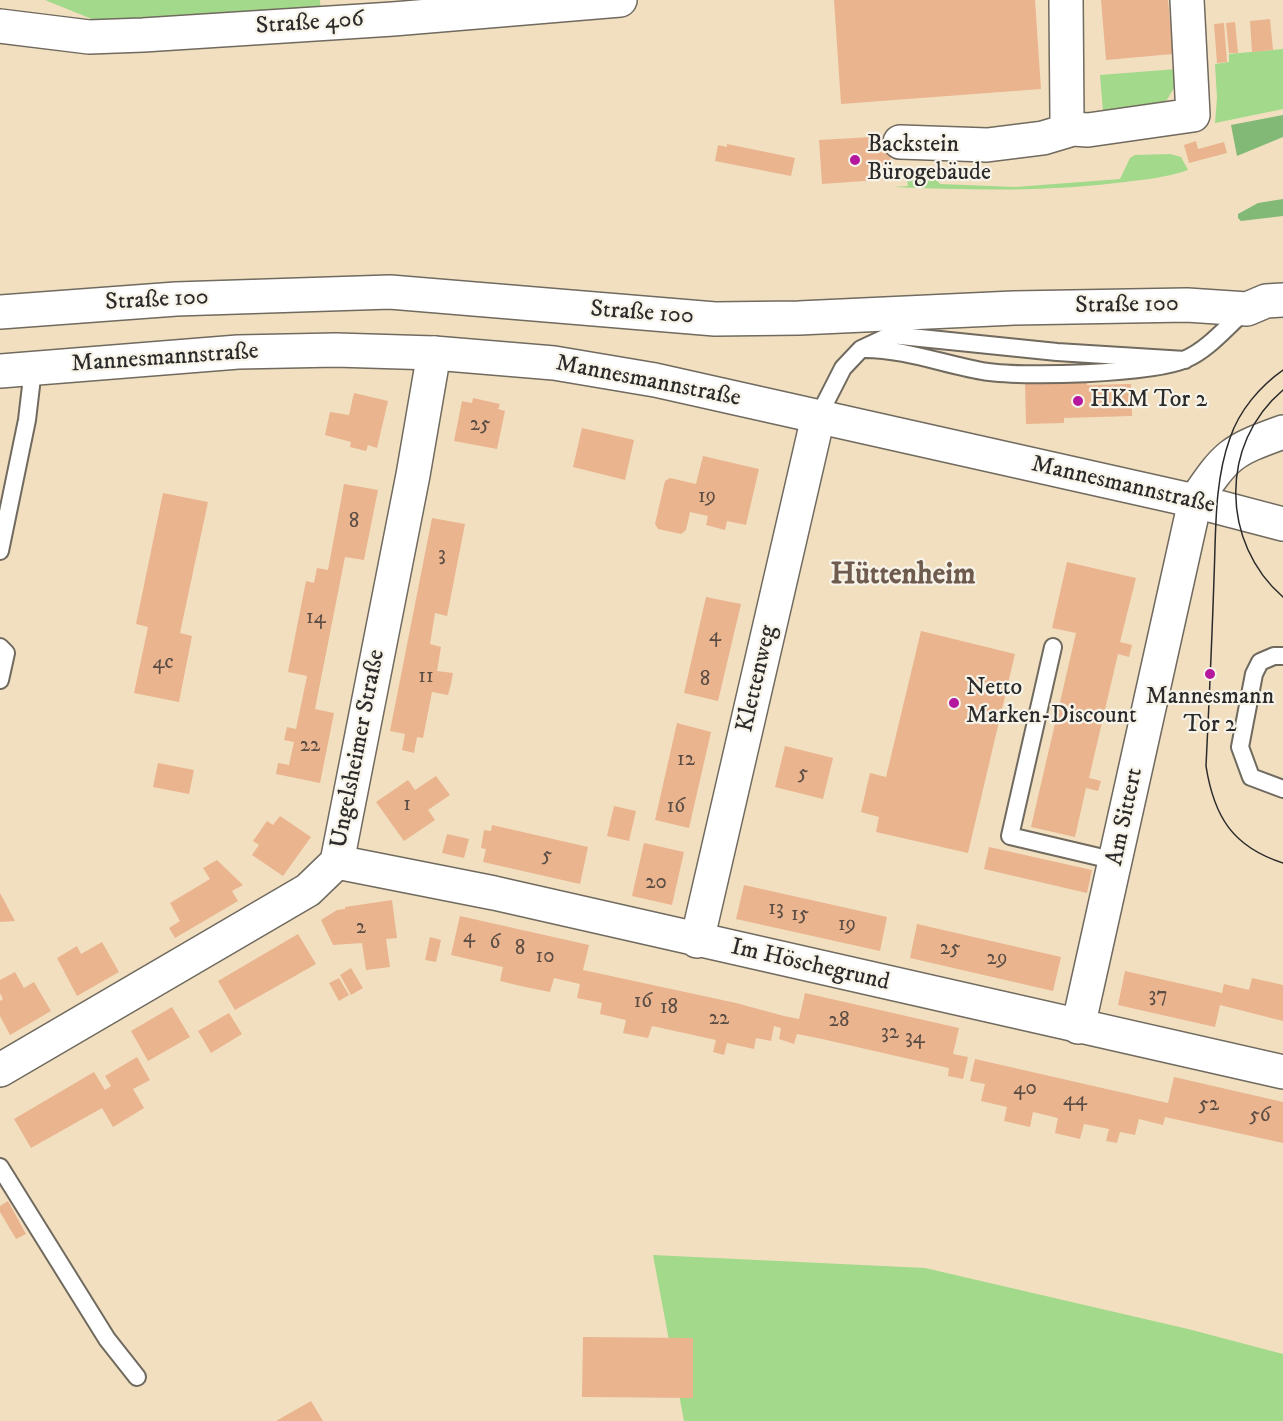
<!DOCTYPE html>
<meta charset="utf-8">
<style>
body{margin:0}
canvas{display:block;background:#f1dfc0}
</style>
<canvas width="1283" height="1421"></canvas>
<script>
const c = document.querySelector('canvas').getContext('2d');
c.lineJoin = 'round';
function fill(path, color) { c.fillStyle = color; c.fill(path, 'evenodd'); }
function trace(path, color, width, dash) { c.strokeStyle = color; c.lineWidth = width; c.lineCap = dash ? 'butt' : 'round'; c.setLineDash(dash || []); c.stroke(path); }
function label(font, color, halo, rows, align = 'center') {
  c.font = font + ' "IM FELL DW Pica",serif'; c.lineWidth = 4.5; c.setLineDash([]); c.textBaseline = 'middle'; c.strokeStyle = halo; c.fillStyle = color; for (const [text, x, y, turn = 0] of rows) {
    c.save(); c.translate(x, y); c.rotate((+turn || 0) * Math.PI / 180); c.textAlign = isNaN(turn) ? turn : align; if (halo) c.strokeText(text, 0, 0); c.fillText(text, 0, 0); c.restore();
  }
}
fill(new Path2D(`
 M 45,0 L 320,0 L 321,15 L 114,28 Z
 M 1283,49 L 1283,109 L 1215,123 L 1217,98 L 1215,64 L 1229,62 L 1229,54 Z
 M 1177,69 L 1174,88 L 1165,103 L 1104,123 L 1100,75 Z
 M 1170,154 L 1181,157 L 1188,170 C 1166,178 1140,180 1116,183 C 1041,192 968,190 893,187 L 908,186 L 907,180 L 910,178 L 936,178 L 940,184 L 1015,187 L 1120,179 L 1130,158 L 1135,155 Z
 M 653,1255 L 925,1268 L 1188,1329 L 1283,1354 L 1283,1421 L 684,1421 Z`), '#a3d98a');
fill(new Path2D(`
 M 1283,115 L 1283,137 L 1237,156 L 1231,125 Z
 M 1283,199 L 1283,216 L 1241,221 L 1238,218 L 1238,214 L 1258,203 Z`), '#82b976');
fill(new Path2D(`
 M 834,0 L 1035,0 L 1041,89 L 841,104 Z
 M 1101,0 L 1168,0 L 1173,54 L 1106,60 Z
 M 1270,19 L 1273,50 L 1252,52 L 1250,21 Z
 M 1235,22 L 1238,53 L 1229,53 L 1226,23 Z
 M 1224,23 L 1227,62 L 1217,63 L 1214,24 Z
 M 889,136 L 892,179 L 822,184 L 819,140 Z
 M 1196,141 L 1198,149 L 1224,142 L 1227,153 L 1189,163 L 1184,145 Z
 M 727,144 L 795,158 L 791,176 L 715,161 L 718,145 L 727,147 Z
 M 1087,380 L 1087,385 L 1131,384 L 1132,416 L 1064,418 L 1064,423 L 1026,424 L 1025,382 Z
 M 354,393 L 388,401 L 377,448 L 368,445 L 366,451 L 350,447 L 351,442 L 325,435 L 330,412 L 349,415 Z
 M 473,398 L 500,404 L 498,409 L 505,411 L 497,449 L 454,441 L 462,401 L 472,403 Z
 M 582,428 L 634,440 L 625,480 L 573,467 Z
 M 703,456 L 759,469 L 746,525 L 727,521 L 725,530 L 706,525 L 708,516 L 690,512 L 686,530 L 681,534 L 658,529 L 655,524 L 665,481 L 670,478 L 696,484 Z
 M 344,484 L 378,490 L 364,560 L 345,557 L 315,709 L 334,713 L 320,783 L 276,774 L 278,763 L 289,765 L 294,742 L 284,740 L 287,727 L 296,729 L 307,676 L 288,672 L 306,581 L 314,583 L 317,568 L 328,570 Z
 M 163,493 L 208,502 L 180,633 L 192,636 L 179,702 L 134,693 L 148,627 L 136,624 Z
 M 432,518 L 465,524 L 447,616 L 435,613 L 430,644 L 441,647 L 437,671 L 453,673 L 451,684 L 448,695 L 432,692 L 423,738 L 417,737 L 414,753 L 402,750 L 405,734 L 390,731 Z
 M 1067,562 L 1136,578 L 1120,642 L 1132,645 L 1129,657 L 1118,654 L 1089,778 L 1101,781 L 1098,791 L 1086,788 L 1075,837 L 1031,827 L 1076,633 L 1052,628 Z
 M 706,597 L 741,604 L 718,701 L 684,693 Z
 M 921,631 L 1015,654 L 968,853 L 876,832 L 879,817 L 861,812 L 870,773 L 886,777 Z
 M 677,723 L 711,732 L 689,828 L 655,820 Z
 M 785,746 L 833,758 L 823,799 L 775,787 Z
 M 158,763 L 194,770 L 189,794 L 153,787 Z
 M 436,776 L 450,795 L 428,810 L 435,820 L 404,841 L 376,802 L 408,780 L 415,790 Z
 M 614,806 L 636,811 L 629,841 L 607,836 Z
 M 280,816 L 311,837 L 283,876 L 252,855 L 259,845 L 253,841 L 267,821 L 273,825 Z
 M 492,825 L 588,847 L 580,884 L 483,862 L 486,849 L 481,848 L 484,830 L 491,831 Z
 M 447,834 L 469,839 L 464,858 L 442,853 Z
 M 644,843 L 684,852 L 672,905 L 632,896 Z
 M 989,847 L 1092,870 L 1087,893 L 984,869 Z
 M 217,860 L 243,885 L 232,891 L 238,901 L 175,938 L 169,928 L 180,921 L 170,903 L 210,879 L 203,868 Z
 M 744,885 L 887,917 L 880,951 L 736,919 Z
 M 0,893 L 15,921 L 0,922 Z
 M 392,900 L 397,938 L 386,939 L 390,967 L 366,970 L 362,943 L 333,945 L 321,920 L 337,910 L 345,909 L 345,907 Z
 M 460,916 L 589,945 L 583,970 L 736,1003 L 784,1016 L 799,1019 L 805,993 L 959,1028 L 953,1054 L 968,1057 L 963,1079 L 948,1076 L 949,1068 L 822,1039 L 797,1034 L 794,1044 L 779,1039 L 781,1028 L 774,1026 L 771,1041 L 756,1038 L 754,1049 L 727,1043 L 724,1055 L 713,1052 L 716,1040 L 652,1026 L 648,1038 L 623,1033 L 626,1020 L 600,1014 L 602,1003 L 577,998 L 580,984 L 554,978 L 550,992 L 525,987 L 500,981 L 503,967 L 451,955 Z
 M 917,924 L 1061,957 L 1053,991 L 910,958 Z
 M 298,934 L 316,964 L 235,1010 L 218,981 Z
 M 430,937 L 441,940 L 436,962 L 425,960 Z
 M 102,942 L 119,972 L 77,996 L 57,958 L 77,946 L 81,954 Z
 M 351,968 L 363,988 L 351,995 L 340,975 Z
 M 1125,971 L 1222,993 L 1224,984 L 1249,990 L 1252,978 L 1283,985 L 1283,1021 L 1220,1005 L 1215,1027 L 1118,1005 Z
 M 15,972 L 24,988 L 34,982 L 51,1011 L 10,1035 L 0,1016 L 0,1001 L 3,999 L 0,993 L 0,980 Z
 M 339,978 L 349,995 L 339,1001 L 329,983 Z
 M 172,1007 L 190,1037 L 148,1061 L 131,1031 Z
 M 229,1013 L 242,1034 L 211,1053 L 198,1031 Z
 M 137,1057 L 150,1080 L 133,1089 L 144,1108 L 113,1127 L 102,1108 L 31,1148 L 14,1119 L 94,1072 L 105,1090 L 111,1086 L 105,1076 Z
 M 975,1059 L 1168,1103 L 1174,1077 L 1283,1102 L 1283,1143 L 1165,1117 L 1163,1125 L 1139,1119 L 1135,1135 L 1120,1132 L 1117,1143 L 1106,1141 L 1109,1129 L 1084,1124 L 1080,1139 L 1055,1133 L 1058,1118 L 1033,1112 L 1030,1127 L 1004,1121 L 1007,1107 L 981,1101 L 985,1084 L 970,1081 Z
 M 8,1201 L 26,1234 L 16,1239 L 0,1212 L 0,1206 Z
 M 583,1337 L 693,1338 L 693,1398 L 582,1397 Z
 M 311,1401 L 323,1421 L 276,1421 Z`), '#eab48f');
const lane = new Path2D(`
 M 865,349 C 904,349 943,364 982,371 C 1019,378 1153,374 1186,359 C 1209,349 1227,326 1246,310
 M 818,417 L 843,368 L 861,349 L 891,335 L 1057,352 L 1185,360
 M 0,551 L 27,420 L 33,369
 M 0,647 L 6,653 L 0,680
 M 1053,647 L 1010,836 L 1116,861
 M 1283,656 L 1274,656 L 1260,662 L 1254,674 L 1240,747 L 1251,777 L 1283,789
 M 0,1167 L 107,1339 L 137,1377`);
const street = new Path2D(`
 M 1066,0 L 1067,119 L 1073,129
 M 0,26 L 89,37 L 143,35 L 393,19 L 620,0
 M 900,142 L 987,145 L 1043,138 L 1073,129 L 1088,130 L 1193,115 L 1187,0
 M 0,312 L 176,299 L 390,292 L 715,319 L 799,318 L 1014,308 L 1187,305 L 1247,309 L 1266,301 L 1283,300
 M 337,862 L 494,893 L 1283,1072
 M 697,941 L 818,417
 M 1078,1027 L 1195,501
 M 0,1070 L 308,890 L 337,862 L 413,475 L 434,353`);
const secondary = new Path2D(`
 M 0,371 L 238,352 L 336,350 L 434,353 L 554,363 L 655,380 L 1195,501 L 1283,524
 M 1195,501 C 1227,454 1230,451 1283,432`);
trace(lane, '#706a5f', 20);
trace(street, '#706a5f', 36);
trace(secondary, '#706a5f', 36);
trace(lane, '#fff', 16);
trace(street, '#fff', 33);
trace(secondary, '#fff', 33);
trace(new Path2D(`
 M 1283,370 C 1260,386 1239,411 1230,438 C 1214,482 1216,532 1214,578 C 1212,641 1209,704 1206,766 C 1214,817 1233,847 1283,863
 M 1283,390 C 1219,444 1221,543 1283,597`), '#2b2b2b', 1.5);
for (const [x, y, r, color] of [
 [855,160,6,"#b5179e"],
 [1078,401,6,"#b5179e"],
 [1210,674,6,"#b5179e"],
 [954,703,6,"#b5179e"]
]) { const dot = new Path2D(); dot.arc(x, y, r, 0, 2 * Math.PI); c.fillStyle = color; c.fill(dot); trace(dot, '#f7f3e8', 2); }
label('21px', '#5b4d44', null, [
 ["25",480,426],
 ["19",707,498],
 ["8",354,523],
 ["3",442,556],
 ["14",316,619],
 ["4",715,637],
 ["4c",163,664],
 ["11",426,678],
 ["8",705,681],
 ["22",310,747],
 ["12",686,761],
 ["5",803,775],
 ["1",407,806],
 ["16",676,808],
 ["5",547,857],
 ["20",656,884],
 ["13",776,910],
 ["15",800,916],
 ["19",847,926],
 ["2",361,929],
 ["4",469,938],
 ["6",495,944],
 ["8",520,950],
 ["25",950,950],
 ["10",545,958],
 ["29",997,960],
 ["37",1158,997],
 ["16",643,1003],
 ["18",669,1009],
 ["22",719,1020],
 ["28",839,1022],
 ["32",890,1034],
 ["34",915,1039],
 ["40",1025,1090],
 ["44",1075,1101],
 ["52",1209,1106],
 ["56",1260,1117]
]);
label('24px', '#2b2b2b', '#f7f3e8', [
 ["Straße 406",310,24,-4],
 ["Straße 100",157,301,-3],
 ["Straße 100",1127,306,-1],
 ["Straße 100",642,314,4],
 ["Mannesmannstraße",165,359,-4],
 ["Mannesmannstraße",648,382,11],
 ["Mannesmannstraße",1123,486,13],
 ["Klettenweg",758,679,-77],
 ["Ungelsheimer Straße",359,749,-79],
 ["Am Sittert",1126,817,-78],
 ["Im Höschegrund",810,966,13]
]);
label('24px', '#2b2b2b', '#f7f3e8', [
 ["Backstein",867,146],
 ["Bürogebäude",867,174],
 ["HKM Tor 2",1090,401],
 ["Netto",966,689],
 ["Marken-Discount",966,717],
 ["Mannesmann",1210,698,"center"],
 ["Tor 2",1210,726,"center"]
], 'left');
label('bold 30px', '#6e5b4e', '#f7f3e8', [
 ["Hüttenheim",903,577]
]);
</script>
